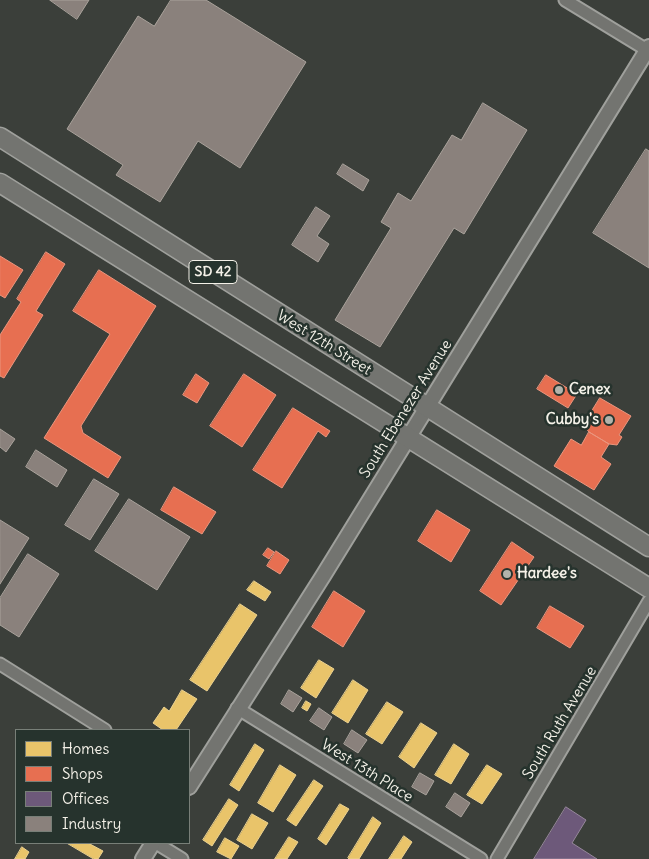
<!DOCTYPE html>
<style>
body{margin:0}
#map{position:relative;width:649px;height:859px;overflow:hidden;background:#3b3f3a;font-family:Delius,sans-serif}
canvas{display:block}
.legend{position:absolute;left:15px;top:729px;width:175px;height:115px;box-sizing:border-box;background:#26332d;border:1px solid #787f78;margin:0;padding:6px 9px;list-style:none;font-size:15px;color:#f4f1e8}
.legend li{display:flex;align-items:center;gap:10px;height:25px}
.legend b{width:25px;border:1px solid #787f78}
</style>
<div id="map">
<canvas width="649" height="859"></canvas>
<ul class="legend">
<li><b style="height:14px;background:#e9c46a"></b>Homes</li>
<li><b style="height:14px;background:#e76f51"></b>Shops</li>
<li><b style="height:14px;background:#6d597a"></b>Offices</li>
<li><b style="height:14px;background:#8a817c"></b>Industry</li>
</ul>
</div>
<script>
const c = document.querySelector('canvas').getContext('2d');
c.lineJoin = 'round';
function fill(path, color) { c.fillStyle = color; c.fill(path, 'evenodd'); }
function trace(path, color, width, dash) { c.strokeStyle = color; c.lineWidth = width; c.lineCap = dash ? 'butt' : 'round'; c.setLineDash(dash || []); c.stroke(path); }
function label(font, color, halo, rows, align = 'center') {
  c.font = font + ' Delius,sans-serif'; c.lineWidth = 5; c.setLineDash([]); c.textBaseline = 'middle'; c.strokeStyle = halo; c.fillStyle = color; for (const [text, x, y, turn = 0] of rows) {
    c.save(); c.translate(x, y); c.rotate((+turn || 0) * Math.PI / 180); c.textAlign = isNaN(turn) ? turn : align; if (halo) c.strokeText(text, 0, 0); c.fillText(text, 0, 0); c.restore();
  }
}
const homes = new Path2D(`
 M 254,581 L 271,592 L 265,601 L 247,590 Z
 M 240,604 L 257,615 L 207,691 L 190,680 Z
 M 319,660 L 334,669 L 316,698 L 301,688 Z
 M 353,680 L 368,690 L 348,723 L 332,713 Z
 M 182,690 L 197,699 L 176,730 L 163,730 L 153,723 L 164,707 L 169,711 Z
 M 306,701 L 311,704 L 307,711 L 302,708 Z
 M 387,702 L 403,712 L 382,744 L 366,734 Z
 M 421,723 L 437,733 L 414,768 L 399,757 Z
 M 255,744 L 264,750 L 239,791 L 230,785 Z
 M 454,744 L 469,754 L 451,784 L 435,775 Z
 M 280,765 L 296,775 L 273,812 L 258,803 Z
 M 487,765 L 502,774 L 482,804 L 467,795 Z
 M 314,780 L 323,786 L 296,826 L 287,820 Z
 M 229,799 L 238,805 L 212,846 L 203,840 Z
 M 340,804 L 349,809 L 326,845 L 318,839 Z
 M 252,814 L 268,823 L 252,849 L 237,840 Z
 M 373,817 L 381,823 L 359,859 L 349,859 L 348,858 Z
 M 404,836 L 412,842 L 401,859 L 389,859 Z
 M 289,837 L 298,842 L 287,859 L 275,859 Z
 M 225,838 L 239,846 L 231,859 L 217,852 Z
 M 67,843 L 88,843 L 103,851 L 98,859 L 94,859 Z
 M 22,847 L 29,852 L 25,859 L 15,859 Z`);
fill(homes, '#e9c46a');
trace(homes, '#ecd290', 1);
const shops = new Path2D(`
 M 46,252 L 65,264 L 36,311 L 43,315 L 4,378 L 0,376 L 0,335 L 21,302 L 17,299 Z
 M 0,256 L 23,270 L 5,298 L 0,295 Z
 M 99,270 L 156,306 L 81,426 L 83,433 L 121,457 L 108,478 L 44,438 L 110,334 L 73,311 Z
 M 196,374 L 209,383 L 197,403 L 183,395 Z
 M 244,374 L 276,395 L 242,447 L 210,426 Z
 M 546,375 L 577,394 L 568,408 L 537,389 Z
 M 600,398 L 631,416 L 619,435 L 622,437 L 617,445 L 609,444 L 589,432 L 581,423 L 586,415 L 588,416 Z
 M 293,408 L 330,431 L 326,437 L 318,431 L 282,488 L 253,470 Z
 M 589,432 L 609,444 L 601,457 L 611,464 L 594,490 L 554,466 L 571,439 L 581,445 Z
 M 174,487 L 216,512 L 202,534 L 161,510 Z
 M 437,510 L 470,530 L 451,562 L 418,541 Z
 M 512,542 L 534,557 L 501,605 L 480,591 Z
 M 268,548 L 274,552 L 269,559 L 263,555 Z
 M 276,551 L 289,560 L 280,574 L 267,566 Z
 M 334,591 L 365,611 L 343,647 L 312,627 Z
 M 550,606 L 584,626 L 570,648 L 537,628 Z`);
fill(shops, '#e76f51');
trace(shops, '#eb967e', 1);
const offices = new Path2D(`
 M 566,807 L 586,820 L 572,843 L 597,859 L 534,859 Z`);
fill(offices, '#6d597a');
trace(offices, '#96879b', 1);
const industry = new Path2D(`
 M 50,0 L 89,0 L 77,19 Z
 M 171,0 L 206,0 L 306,62 L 240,168 L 198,141 L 160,202 L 116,175 L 123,165 L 67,129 L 138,16 L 154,26 Z
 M 483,103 L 527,130 L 464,234 L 454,228 L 380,347 L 335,320 L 391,228 L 381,222 L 398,193 L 411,201 L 452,135 L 461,140 Z
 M 646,149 L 649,151 L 649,268 L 593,233 Z
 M 343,164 L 369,180 L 363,191 L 337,174 Z
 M 316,207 L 330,216 L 317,236 L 329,244 L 318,262 L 292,245 Z
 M 0,429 L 15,439 L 6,452 L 0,447 Z
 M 36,450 L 67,470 L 57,487 L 26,467 Z
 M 94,479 L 119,494 L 90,540 L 65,525 Z
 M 129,499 L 190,537 L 157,590 L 95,551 Z
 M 0,520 L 29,538 L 0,584 Z
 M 28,554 L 59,574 L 19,637 L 0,625 L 0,598 Z
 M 289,690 L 302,698 L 293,712 L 281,704 Z
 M 319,708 L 332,717 L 324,730 L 310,721 Z
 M 352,730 L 367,740 L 358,753 L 344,744 Z
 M 420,773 L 434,781 L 426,795 L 412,787 Z
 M 455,793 L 470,803 L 461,817 L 446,807 Z`);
fill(industry, '#8a817c');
trace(industry, '#aaa39c', 1);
const minor = new Path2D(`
 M 565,0 L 647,50
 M 0,664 L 105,730
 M 237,708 L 481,859
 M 156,843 L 182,859
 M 497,859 L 649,601`);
const tertiary = new Path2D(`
 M 189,787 L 323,576 L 649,47
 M 143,859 L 153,843`);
const primary = new Path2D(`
 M 0,137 L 649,547
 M 0,183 L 649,588`);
trace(minor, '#9fa09c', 15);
trace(tertiary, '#9fa09c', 18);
trace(primary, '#9fa09c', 21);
trace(minor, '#737470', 11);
trace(tertiary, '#737470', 14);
trace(primary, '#737470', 18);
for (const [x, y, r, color] of [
 [559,390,5,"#b3b3ab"],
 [609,420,5,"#b3b3ab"],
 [507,574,5,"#b3b3ab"]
]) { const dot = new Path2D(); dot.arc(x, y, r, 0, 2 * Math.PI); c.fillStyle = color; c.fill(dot); trace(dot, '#26332d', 2); }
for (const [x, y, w] of [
 [213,272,48]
]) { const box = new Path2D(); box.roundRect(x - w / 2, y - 11.5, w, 23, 4); c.fillStyle = '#26332d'; c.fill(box); trace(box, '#f4f1e8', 1); }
label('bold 14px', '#f4f1e8', null, [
 ["SD 42",213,272]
]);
label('15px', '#f4f1e8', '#26332d', [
 ["West 12th Street",324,343,32],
 ["South Ebenezer Avenue",406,409,-58],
 ["South Ruth Avenue",560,723,-59],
 ["West 13th Place",367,771,32]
]);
label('bold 15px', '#f4f1e8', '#26332d', [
 ["Cenex",569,390],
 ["Cubby's",599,420,"right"],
 ["Hardee's",517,574]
], 'left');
</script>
